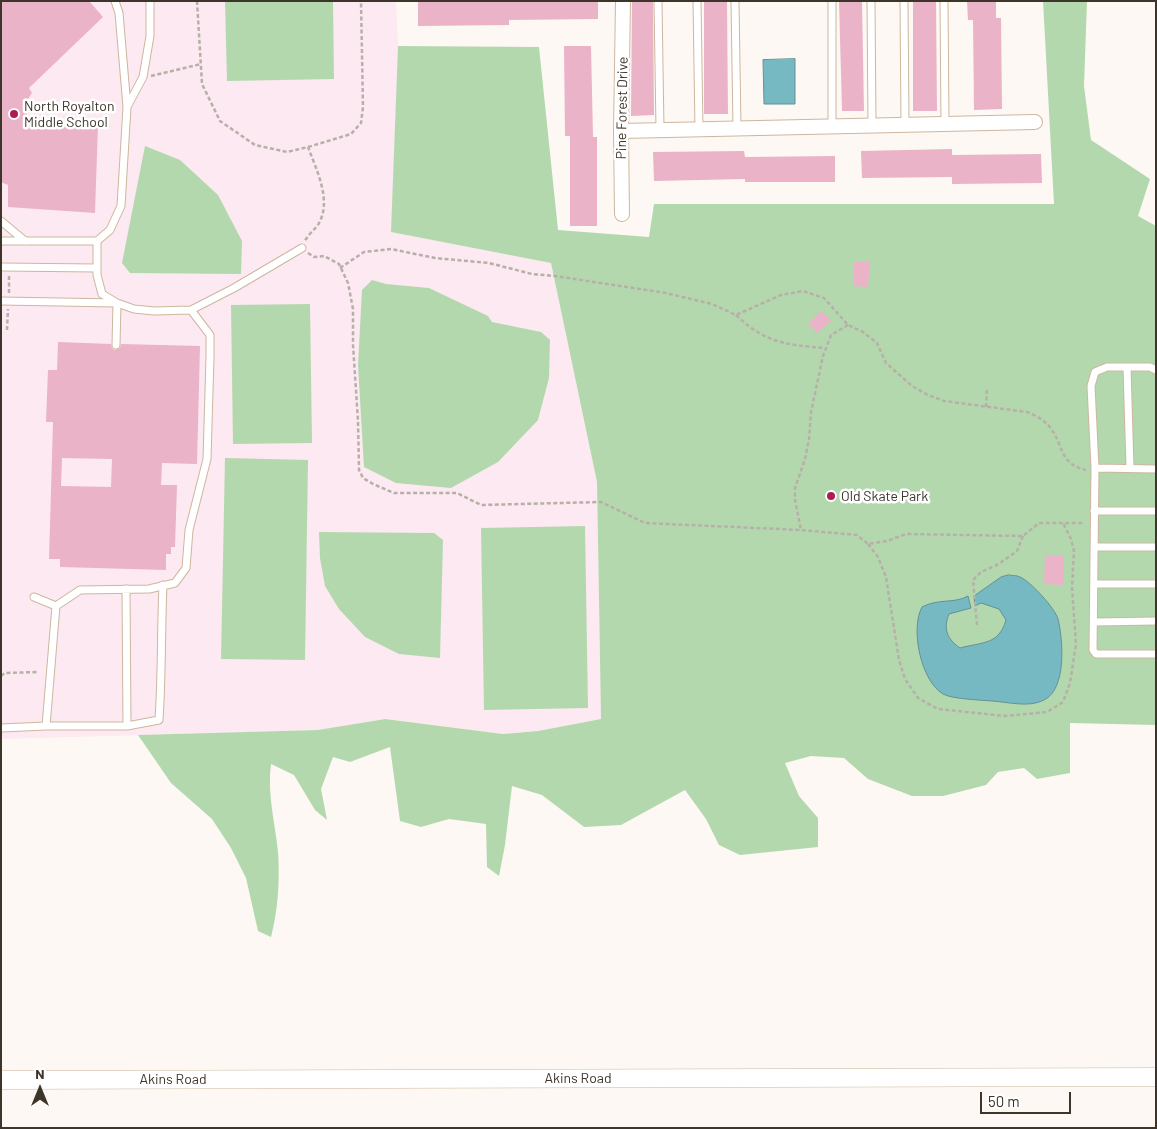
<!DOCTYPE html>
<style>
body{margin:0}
#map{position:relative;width:1157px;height:1129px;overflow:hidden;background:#fdf8f3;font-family:Barlow,sans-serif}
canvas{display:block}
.frame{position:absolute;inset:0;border:2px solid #3d342a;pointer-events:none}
.north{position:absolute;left:15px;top:1064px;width:50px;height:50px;-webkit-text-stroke:4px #fff;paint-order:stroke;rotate:0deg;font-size:14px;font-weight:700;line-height:20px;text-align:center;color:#3d342a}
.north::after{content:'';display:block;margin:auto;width:18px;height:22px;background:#3d342a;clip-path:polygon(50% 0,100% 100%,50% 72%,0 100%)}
.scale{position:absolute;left:980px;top:1092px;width:91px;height:22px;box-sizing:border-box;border:2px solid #3d342a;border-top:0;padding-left:6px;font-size:15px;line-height:18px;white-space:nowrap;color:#3d342a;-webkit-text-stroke:4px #fff;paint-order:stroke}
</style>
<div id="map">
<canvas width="1157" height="1129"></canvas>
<div class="frame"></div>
<div class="north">N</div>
<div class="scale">50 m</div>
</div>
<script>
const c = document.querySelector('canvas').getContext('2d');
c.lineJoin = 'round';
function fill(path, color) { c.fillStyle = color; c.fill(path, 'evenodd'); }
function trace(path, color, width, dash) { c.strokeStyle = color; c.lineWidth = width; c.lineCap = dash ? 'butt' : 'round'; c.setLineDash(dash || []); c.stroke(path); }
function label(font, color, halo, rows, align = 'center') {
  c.font = font + ' Barlow,sans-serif'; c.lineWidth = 5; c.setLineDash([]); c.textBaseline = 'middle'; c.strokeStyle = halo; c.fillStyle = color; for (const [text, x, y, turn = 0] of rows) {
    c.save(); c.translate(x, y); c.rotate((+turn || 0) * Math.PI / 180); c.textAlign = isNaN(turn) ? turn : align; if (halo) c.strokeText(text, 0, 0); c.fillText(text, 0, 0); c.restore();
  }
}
fill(new Path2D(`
 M 1,1 L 396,1 L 398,46 L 392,232 L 551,263 L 597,482 L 601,719 L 538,731 L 503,734 L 385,719 L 318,730 L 1,739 Z`), '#fce9f1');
fill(new Path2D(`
 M 225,1 L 333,1 L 334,79 L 227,81 Z
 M 1043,1 L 1087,1 L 1084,86 L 1091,140 L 1150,179 L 1138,216 L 1156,226 L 1156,725 L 1070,723 L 1070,773 L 1037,779 L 1024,768 L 998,772 L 986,785 L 943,796 L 912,796 L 868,779 L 844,758 L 811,756 L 785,763 L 799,796 L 818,818 L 818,847 L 740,855 L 719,845 L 706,819 L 685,790 L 621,825 L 584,827 L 542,795 L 512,786 L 505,845 L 499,876 L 487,867 L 486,824 L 449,819 L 421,827 L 400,821 L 390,747 L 350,762 L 333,757 L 321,789 L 327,820 L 315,810 L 294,775 L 271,764 C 267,793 275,823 278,852 C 280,880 278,910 271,937 L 258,931 L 246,878 L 231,848 L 212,819 L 171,783 L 138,735 L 318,730 L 385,719 L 503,734 L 538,731 L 601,719 L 597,482 L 551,263 L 391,232 L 398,46 L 539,47 L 558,230 L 649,237 L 654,204 L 1054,204 Z
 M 145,146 L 180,160 L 218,195 L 242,241 L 241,274 L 130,273 L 122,263 Z
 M 372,280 L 386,284 L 429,288 L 488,316 L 492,322 L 541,332 L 550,340 L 549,378 L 538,420 L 498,462 L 451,488 L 396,483 L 364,467 L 358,365 L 362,290 Z
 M 310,304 L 312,443 L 233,444 L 231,305 Z
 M 225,458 L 308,460 L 305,660 L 221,659 Z
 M 585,526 L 588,708 L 484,710 L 481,528 Z
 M 319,532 L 434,533 L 443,540 L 440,658 L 399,654 L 365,637 L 339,609 L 325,586 L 320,558 Z`), '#b4d8ae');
const water = new Path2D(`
 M 795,59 L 795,104 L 764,104 L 763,60 Z
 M 1009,575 C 1012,576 1017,575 1020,577 C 1030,581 1055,608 1058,619 C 1063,639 1067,689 1044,700 C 1029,708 1008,702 992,701 C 980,700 952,699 943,694 C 921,681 910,629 922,607 C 939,598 954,604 968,596 L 971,608 L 949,614 C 943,629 947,639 960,648 C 982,642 999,645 1006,620 L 999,609 L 981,603 L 975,606 L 974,596 L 1001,577 Z`);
fill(water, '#76b9c2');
trace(water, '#659194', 1);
fill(new Path2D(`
 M 1,1 L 89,1 L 103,17 L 29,88 L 32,93 L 26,102 L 27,107 L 27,121 L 98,124 L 95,213 L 8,207 L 8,185 L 1,182 Z
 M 418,1 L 598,1 L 598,19 L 509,20 L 509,25 L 418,26 Z
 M 632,1 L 653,1 L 654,115 L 631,116 Z
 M 704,1 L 727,1 L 728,114 L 704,114 Z
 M 839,1 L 862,1 L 864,111 L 842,111 Z
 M 913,1 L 936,1 L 937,111 L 913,111 Z
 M 967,1 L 996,1 L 996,18 L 1001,18 L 1002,109 L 974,110 L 973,20 L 968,20 Z
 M 564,46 L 591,46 L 593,137 L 597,137 L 597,226 L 570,226 L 570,136 L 565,136 Z
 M 952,149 L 952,155 L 1041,154 L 1042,183 L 952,184 L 952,177 L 862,178 L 861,151 Z
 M 744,151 L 745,157 L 835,156 L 835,182 L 745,182 L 745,179 L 654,181 L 653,152 Z
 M 854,261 L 870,262 L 868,287 L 853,286 Z
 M 822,311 L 831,321 L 817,333 L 808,323 Z
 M 58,342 L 111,344 L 112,348 L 115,350 L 120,348 L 121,344 L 200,346 L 197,464 L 162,463 L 161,485 L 177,485 L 175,547 L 171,547 L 171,554 L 166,554 L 166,570 L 60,567 L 60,559 L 49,559 L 53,422 L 46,422 L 48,370 L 57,370 ZM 62,458 L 112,459 L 111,487 L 61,486 Z
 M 1045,555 L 1064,555 L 1064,585 L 1044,584 Z`), '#ebb3c7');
const service = new Path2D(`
 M 658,1 L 660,130
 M 697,1 L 699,130
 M 735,1 L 737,129
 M 871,1 L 872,126
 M 904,1 L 905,125
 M 944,1 L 945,124
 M 127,107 L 143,77 L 150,36 L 150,1
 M 832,127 L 832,1
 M 1,221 L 25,241
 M 1,241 L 97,241 L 110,230 L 121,206 L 127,107 L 119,13 L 115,1
 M 97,241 L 97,275 L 102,294 L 117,303 L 134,309 L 154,311 L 191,310 L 234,288 L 302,248
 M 1,267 L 97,268
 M 1,301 L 117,303 L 116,345
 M 1127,367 L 1130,468
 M 1095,468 L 1091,386 L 1095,372 L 1107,367 L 1150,367 L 1156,370
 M 1156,469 L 1095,468 L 1093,650 L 1096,654 L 1156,654
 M 1094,511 L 1156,511
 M 1094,547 L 1156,547
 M 1094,584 L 1156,584
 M 126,589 L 127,726
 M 34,597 L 56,606
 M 1094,622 L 1156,621
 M 46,726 L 127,726 L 159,720 C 162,675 161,630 163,585
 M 1,728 L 46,726 L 56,606 L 80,590 L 149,589 L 175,583 L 186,568 L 189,530 L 207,459 L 210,357 L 210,335 L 191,310`);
const minor = new Path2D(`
 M 621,131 L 1035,122
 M 622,214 L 621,131 L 623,1`);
const tertiary = new Path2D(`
 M 1,1080 L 1156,1077`);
trace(service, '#cdb79e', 9);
trace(minor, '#cdb79e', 16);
trace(tertiary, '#cdb79e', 19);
trace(new Path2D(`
 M 197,1 L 202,84 L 220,121 L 255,145 L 287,152 L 308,147 C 316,169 332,200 319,223 C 316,229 308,234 305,241
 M 151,76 L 201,64
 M 308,147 L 351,134 L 361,123 L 363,107 L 361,1
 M 308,253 L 314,257 L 324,256 L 339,264 L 348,283 L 353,309 L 353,345 L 358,421 L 359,470 L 363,478 L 373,484 L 394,493 L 457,493 L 481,505 L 601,502 L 645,523 L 801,530
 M 340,268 L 364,252 L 391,249 L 435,258 L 489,263 L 532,274 L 555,276 L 666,293 L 712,304 L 736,315 L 781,295 L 803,291 L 824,298 L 848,325 L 863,332 L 877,343 L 886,363 L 912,386 L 928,395 L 944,401 L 1027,412 C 1037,416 1046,421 1052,430 C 1064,448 1060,464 1086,470
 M 9,293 L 9,276
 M 736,315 C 765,343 787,345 825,348
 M 848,325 L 831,335 L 823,356 L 811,412 L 809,439 L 805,459 L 795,488 L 795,500 L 801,530 L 857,535 L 868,544 L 887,541 L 906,534 L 1023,536 L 1039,523 L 1085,523
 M 7,330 L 8,309
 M 986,407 L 987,389
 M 868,544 L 878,557 L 886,577 L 899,660 L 905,679 L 918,698 L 938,709 L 1005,716 L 1047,712 L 1063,702 L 1070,683 L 1076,644 L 1072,588 L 1074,551 L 1071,539 L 1063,523
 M 977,625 L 973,580 L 981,572 L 997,565 L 1017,551 L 1023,536
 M 1,676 L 5,673 L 37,672`), '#b6b0a9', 2.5, [4, 2.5]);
trace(service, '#fff', 7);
trace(minor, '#fff', 14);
trace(tertiary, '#fff', 18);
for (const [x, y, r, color] of [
 [14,114,5,"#ad1d54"],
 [831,496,5,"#ad1d54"]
]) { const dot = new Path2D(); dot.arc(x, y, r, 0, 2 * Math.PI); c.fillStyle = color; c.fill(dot); trace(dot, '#fff', 2); }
label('14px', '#3d342a', '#fff', [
 ["North Royalton",24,106],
 ["Middle School",24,122],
 ["Old Skate Park",841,496]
], 'left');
label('14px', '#3d342a', '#fff', [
 ["Pine Forest Drive",622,108,-89],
 ["Akins Road",578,1078],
 ["Akins Road",173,1079]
]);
</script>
